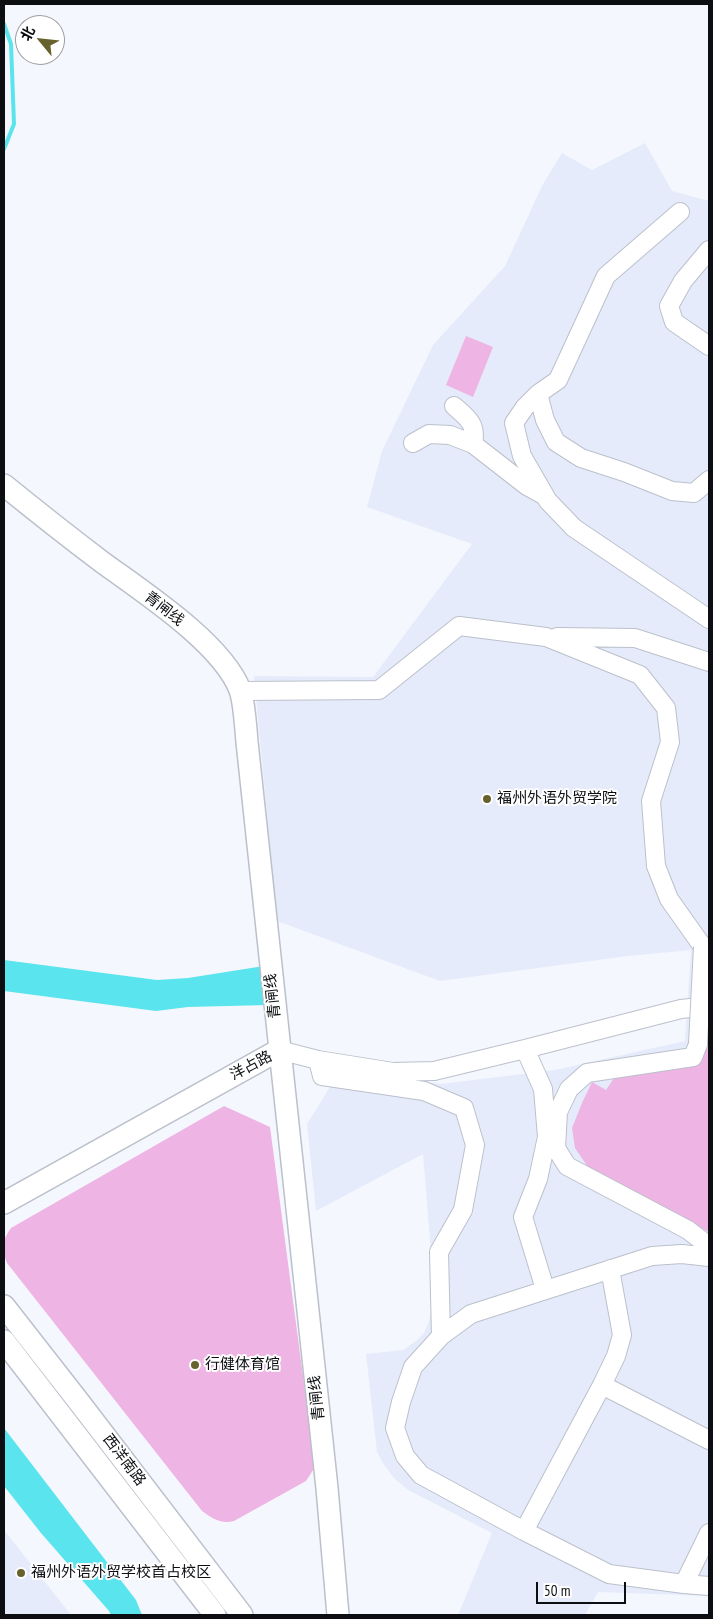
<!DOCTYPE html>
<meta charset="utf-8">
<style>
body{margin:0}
#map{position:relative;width:713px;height:1619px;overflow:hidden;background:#f4f7fe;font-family:"PT Sans Narrow","Noto Sans SC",sans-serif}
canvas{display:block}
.frame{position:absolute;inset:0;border:5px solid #0c0e11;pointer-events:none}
.north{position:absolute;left:15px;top:15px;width:50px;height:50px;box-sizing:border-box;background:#fff;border:1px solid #9e9fa0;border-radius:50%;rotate:298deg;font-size:14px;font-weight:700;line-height:20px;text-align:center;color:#0c0e11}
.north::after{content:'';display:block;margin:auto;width:18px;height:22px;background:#67612e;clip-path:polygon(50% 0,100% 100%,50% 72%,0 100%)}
.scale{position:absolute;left:536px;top:1582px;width:90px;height:22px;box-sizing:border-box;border:2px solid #0c0e11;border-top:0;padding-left:6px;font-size:15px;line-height:18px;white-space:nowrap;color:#0c0e11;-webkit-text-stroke:4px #fff;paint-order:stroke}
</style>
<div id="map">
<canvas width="713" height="1619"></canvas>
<div class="frame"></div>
<div class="north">北</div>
<div class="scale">50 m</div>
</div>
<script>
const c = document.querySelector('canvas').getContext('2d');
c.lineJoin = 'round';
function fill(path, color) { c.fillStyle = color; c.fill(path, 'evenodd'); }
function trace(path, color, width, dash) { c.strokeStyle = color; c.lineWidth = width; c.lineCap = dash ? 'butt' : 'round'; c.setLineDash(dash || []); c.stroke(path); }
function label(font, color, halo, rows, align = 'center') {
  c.font = font + ' "PT Sans Narrow","Noto Sans SC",sans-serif'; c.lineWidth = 4; c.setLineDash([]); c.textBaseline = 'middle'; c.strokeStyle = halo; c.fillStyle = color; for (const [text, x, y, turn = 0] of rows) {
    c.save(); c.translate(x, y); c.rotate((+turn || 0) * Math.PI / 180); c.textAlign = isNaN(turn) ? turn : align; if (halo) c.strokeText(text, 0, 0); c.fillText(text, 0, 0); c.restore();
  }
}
fill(new Path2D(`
 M 645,143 L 672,191 L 709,201 L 709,1596 L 598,1592 L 585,1615 L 458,1615 L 492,1533 L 408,1490 L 395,1479 L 384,1465 L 377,1452 L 366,1354 L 403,1350 L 416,1341 L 424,1333 L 429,1321 L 434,1289 L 423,1154 L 316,1211 L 307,1124 L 340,1071 L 441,1084 L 555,1070 L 685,1041 L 691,950 L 628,956 L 440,981 L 277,921 L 254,676 L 373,677 L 472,544 L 367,507 L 382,451 L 433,345 L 505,266 L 543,184 L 562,153 L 592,170 Z
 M 4,1530 L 71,1615 L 4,1615 Z`), '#e5ebfa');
fill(new Path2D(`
 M 466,336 L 493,347 L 473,397 L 446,385 Z
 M 708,1043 L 709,1043 L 709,1232 L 590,1170 L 575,1148 L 572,1128 L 582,1103 L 592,1082 L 606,1090 L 616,1075 L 700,1063 Z
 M 224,1106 L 270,1127 L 315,1467 L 306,1481 L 234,1521 C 220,1524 213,1519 202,1511 L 7,1263 C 1,1248 2,1241 11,1228 Z`), '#eeb4e4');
fill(new Path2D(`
 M 4,960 L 157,980 L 188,978 L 264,966 L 267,1005 L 188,1007 L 156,1011 L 4,991 Z
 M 4,1428 L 136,1600 L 142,1615 L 111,1615 L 109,1611 L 41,1533 L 4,1486 Z`), '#5ae4ed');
trace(new Path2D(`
 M 4,24 L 11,44 L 14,124 L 4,149`), '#5ae4ed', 4);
const minor = new Path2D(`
 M 680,212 L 606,276 L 558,380 L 538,394 L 525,407 L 514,423 L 522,456 L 548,501 L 574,528 L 709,619
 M 709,250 L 683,281 L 669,306 L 674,322 L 709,346
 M 538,394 L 545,420 L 556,442 L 581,458 L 624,472 L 672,491 L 694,493 L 709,480
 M 454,406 C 468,418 477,424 473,444
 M 413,443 L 429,434 L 450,435 L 473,444 L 527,486 L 545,496
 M 557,637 L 635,638 L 709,662
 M 240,691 L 379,690 L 459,626 L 546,637 L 640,675 L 666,708 L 670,742 L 651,801 L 656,866 L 669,899 L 703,947
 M 698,1044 L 693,1057 L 587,1073 L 569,1089 L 558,1112 L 556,1148 L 567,1166 L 688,1230 L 709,1246
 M 525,1049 L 543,1089 L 547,1137 L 538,1179 L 523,1217 L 545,1289
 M 279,1050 L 318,1060 L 393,1072 L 434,1071 L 525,1049 L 681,1009 L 709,1006
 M 318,1060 L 322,1076 L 424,1091 L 464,1108 L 475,1145 L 463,1210 L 439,1252 L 441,1336
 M 610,1269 L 622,1335 L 616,1356 L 602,1385 L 524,1531 L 421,1475 L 405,1456 L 395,1428 L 401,1402 L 413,1367 L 441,1336 L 471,1314 L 652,1256 L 682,1254 L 709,1257
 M 602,1385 L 709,1440
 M 524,1531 L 609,1574 L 684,1584
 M 709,1533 L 684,1584 L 709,1586`);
const major = new Path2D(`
 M 4,485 C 36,511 69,537 102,562 C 143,592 222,643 240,690 C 244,701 246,729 247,742 L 327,1488 L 338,1615
 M 4,1203 L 279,1050
 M 4,1306 L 79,1402 L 242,1615
 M 4,1341 L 215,1615`);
trace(minor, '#bbc0cb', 20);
trace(major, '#bbc0cb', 24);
trace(minor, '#fff', 18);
trace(major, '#fff', 21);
const minorBridge = new Path2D(`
 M 698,1044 L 703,947`);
trace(minorBridge, '#bbc0cb', 20, []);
trace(minorBridge, '#fff', 18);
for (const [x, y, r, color] of [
 [487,799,5,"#67612e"],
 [195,1365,5,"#67612e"],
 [21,1573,5,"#67612e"]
]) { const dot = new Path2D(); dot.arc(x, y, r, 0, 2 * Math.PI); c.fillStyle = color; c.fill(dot); trace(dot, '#fff', 2); }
label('15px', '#0c0e11', '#fff', [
 ["青闸线",164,609,38],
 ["青闸线",273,996,-96],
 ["洋占路",251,1066,-28],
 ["青闸线",317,1398,-96],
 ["西洋南路",124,1460,53]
]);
label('15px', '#0c0e11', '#fff', [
 ["福州外语外贸学院",497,799],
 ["行健体育馆",205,1365],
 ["福州外语外贸学校首占校区",31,1573]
], 'left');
</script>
